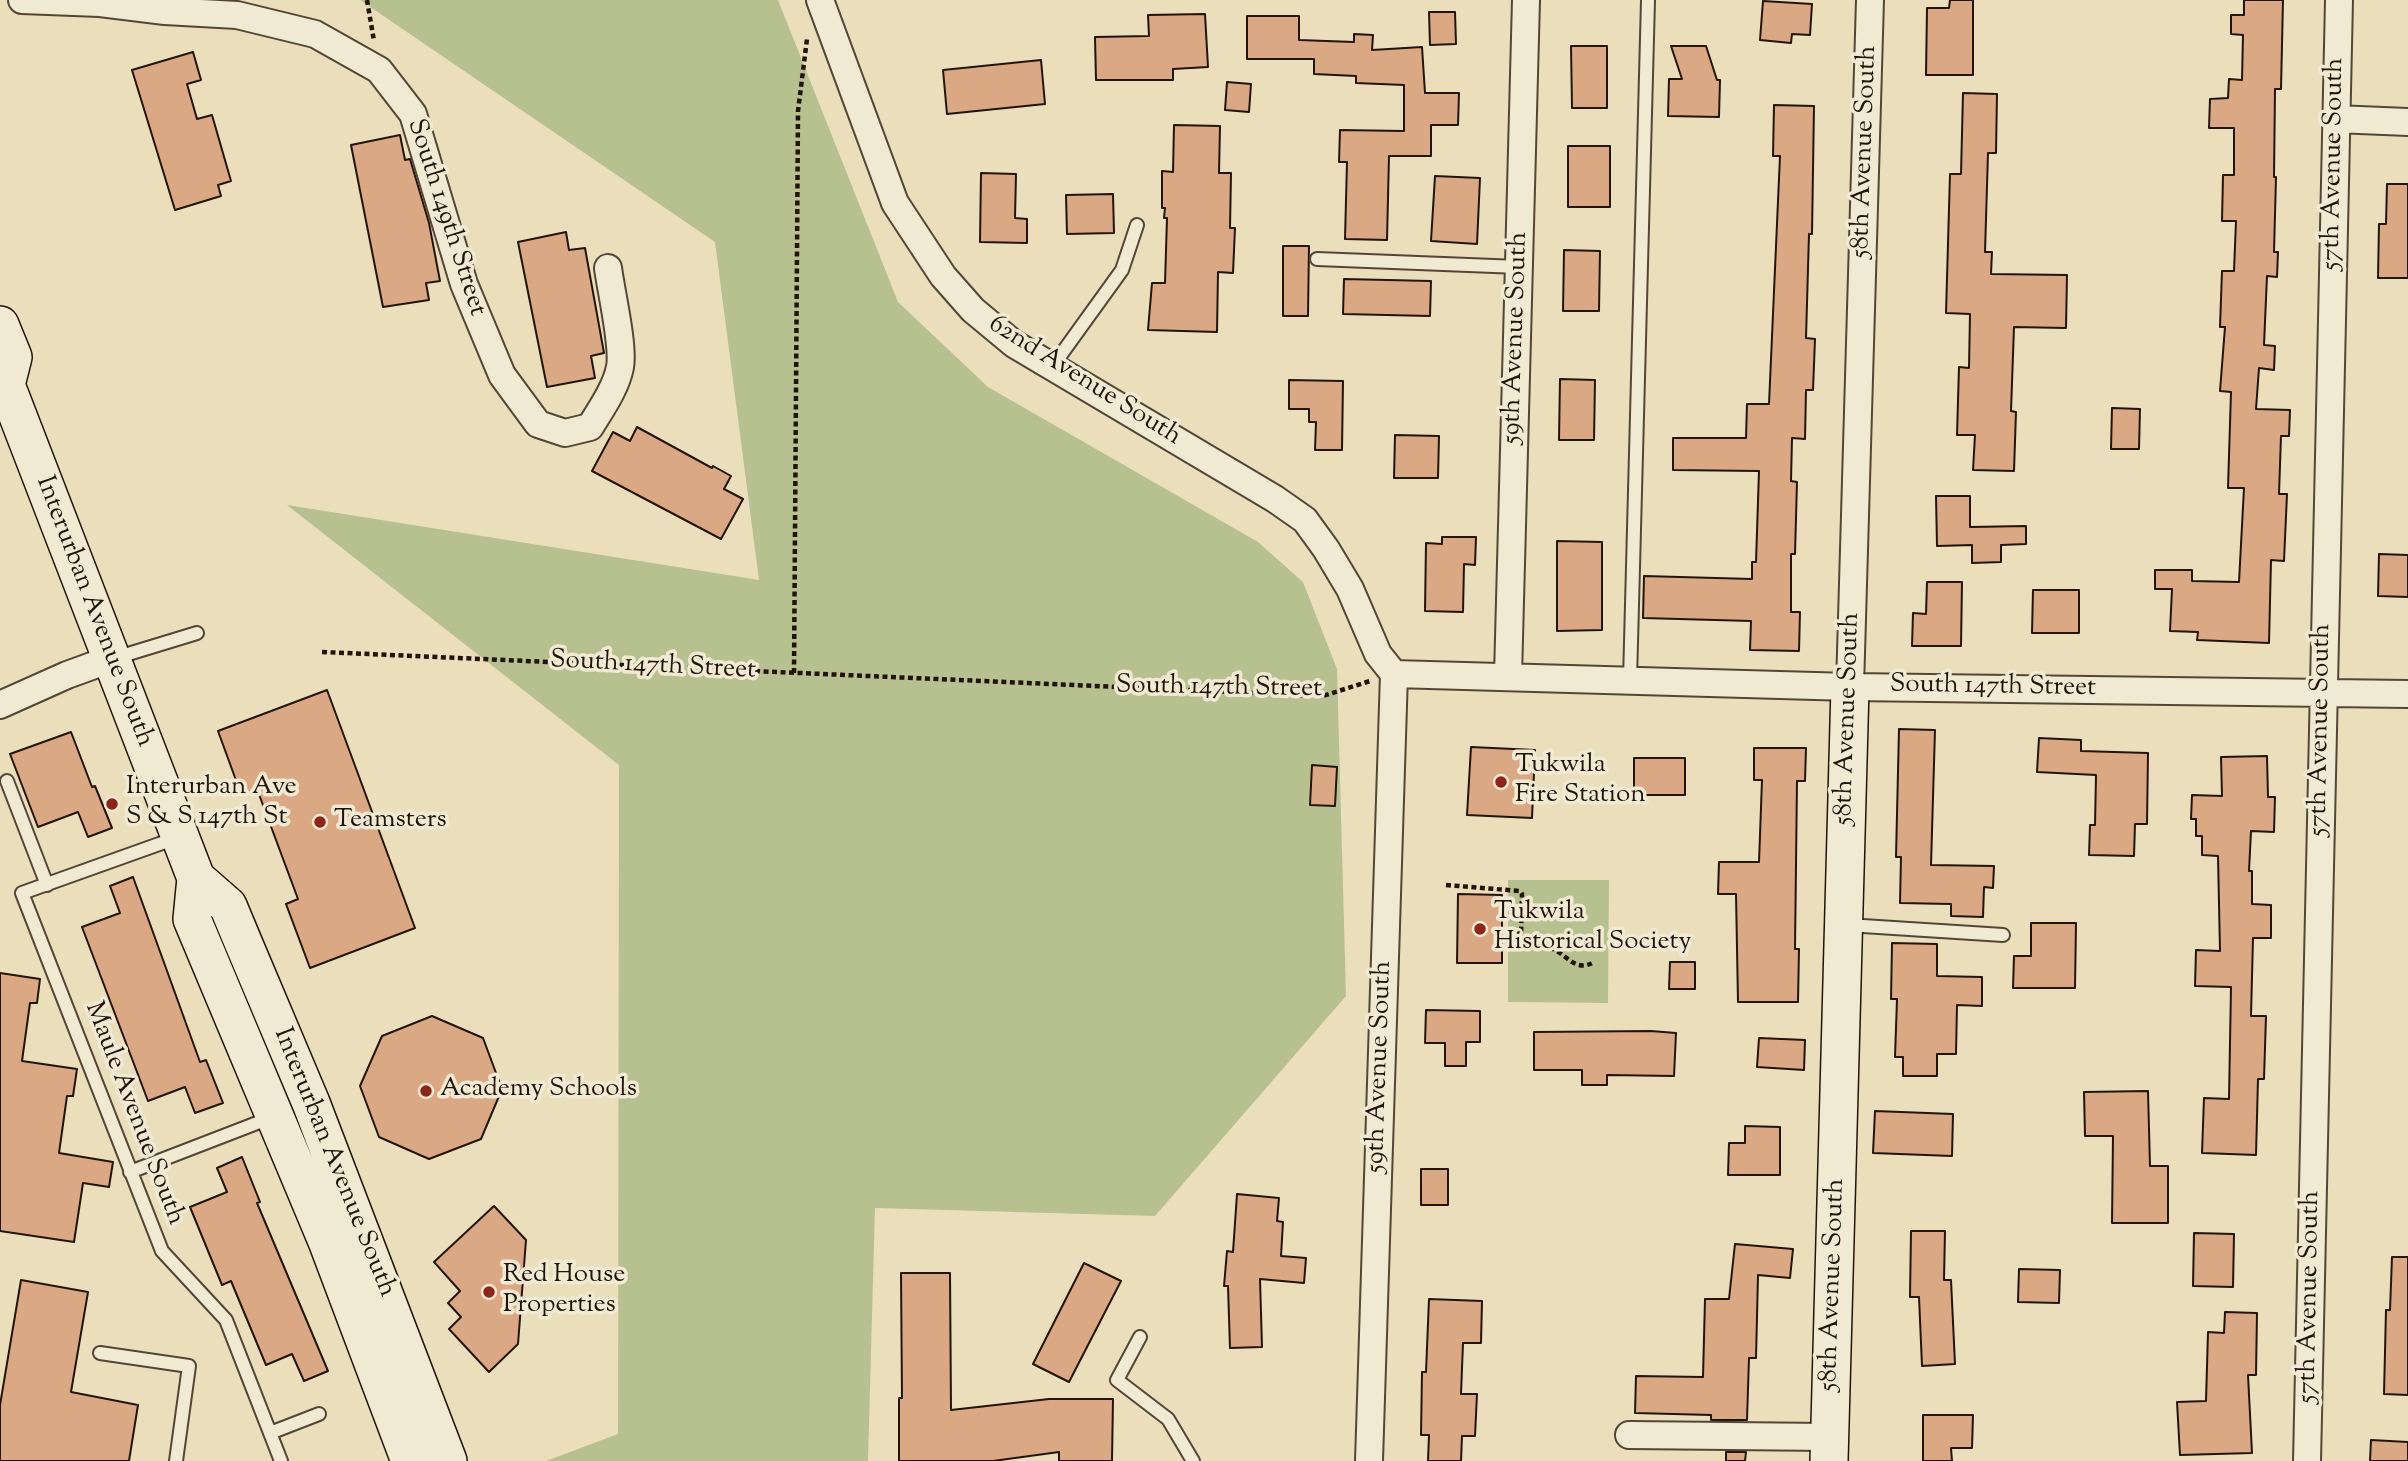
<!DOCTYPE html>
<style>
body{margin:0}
canvas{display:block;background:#eadebb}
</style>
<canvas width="2408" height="1461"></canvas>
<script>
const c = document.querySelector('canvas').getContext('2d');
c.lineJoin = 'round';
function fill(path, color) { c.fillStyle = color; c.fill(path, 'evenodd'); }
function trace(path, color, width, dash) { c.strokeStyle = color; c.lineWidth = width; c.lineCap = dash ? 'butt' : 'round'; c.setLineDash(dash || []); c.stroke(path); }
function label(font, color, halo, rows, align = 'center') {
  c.font = font + ' "Sorts Mill Goudy",serif'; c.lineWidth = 7; c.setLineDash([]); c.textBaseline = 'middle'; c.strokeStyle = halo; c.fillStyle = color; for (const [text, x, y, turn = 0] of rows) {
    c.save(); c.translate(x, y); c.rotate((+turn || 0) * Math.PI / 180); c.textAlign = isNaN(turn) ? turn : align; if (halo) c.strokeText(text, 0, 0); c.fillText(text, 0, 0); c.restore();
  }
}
fill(new Path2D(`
 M 360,0 L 778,0 L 898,302 L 988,387 L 1258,542 L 1303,582 L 1337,669 L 1346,996 L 1155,1216 L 875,1208 L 868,1461 L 546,1461 L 618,1434 L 619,765 L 287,505 L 759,580 L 715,242 Z
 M 1508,880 L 1609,880 L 1608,1003 L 1508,1002 Z`), '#b7c190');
const building = new Path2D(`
 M 1950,0 L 1973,0 L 1973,75 L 1926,75 L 1927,8 L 1949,8 Z
 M 2244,0 L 2283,0 L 2281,89 L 2275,89 L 2274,177 L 2276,177 L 2274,252 L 2278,252 L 2277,277 L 2267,276 L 2264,345 L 2275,346 L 2274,370 L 2259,368 L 2256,409 L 2290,410 L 2289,436 L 2281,436 L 2279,494 L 2287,494 L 2284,561 L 2271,560 L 2269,643 L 2197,640 L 2198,632 L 2170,631 L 2172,589 L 2155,589 L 2155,570 L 2192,570 L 2192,581 L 2239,582 L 2244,488 L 2228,488 L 2231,392 L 2220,391 L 2225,327 L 2220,327 L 2222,271 L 2234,271 L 2236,221 L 2222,221 L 2223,175 L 2234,175 L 2234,128 L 2209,128 L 2210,99 L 2228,98 L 2229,79 L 2242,80 L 2243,35 L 2231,34 L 2231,15 L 2244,15 Z
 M 1763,1 L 1812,4 L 1810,35 L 1792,34 L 1791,43 L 1760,40 Z
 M 1429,12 L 1455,12 L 1456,44 L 1430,45 Z
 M 1205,14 L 1208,67 L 1173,69 L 1173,80 L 1096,80 L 1095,37 L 1149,36 L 1148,15 Z
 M 1247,16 L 1299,16 L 1299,40 L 1354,42 L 1354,34 L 1373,35 L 1372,50 L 1422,47 L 1425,93 L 1459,93 L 1458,125 L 1431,125 L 1431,156 L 1389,156 L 1387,240 L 1345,239 L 1347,162 L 1339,162 L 1340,130 L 1404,131 L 1404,85 L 1356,83 L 1356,76 L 1314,74 L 1314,59 L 1247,59 Z
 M 1571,46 L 1607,46 L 1607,108 L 1572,108 Z
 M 1671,46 L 1706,46 L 1717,80 L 1720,80 L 1719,117 L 1668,116 L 1669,79 L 1682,79 Z
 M 193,52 L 201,80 L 187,84 L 197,119 L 212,115 L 231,181 L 218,185 L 221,196 L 175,210 L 132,70 Z
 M 1041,60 L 1045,104 L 947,114 L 943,70 Z
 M 1227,82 L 1251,84 L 1249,112 L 1225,110 Z
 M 1963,93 L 1997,94 L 1996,153 L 1988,153 L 1985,252 L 1992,252 L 1991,274 L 2067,275 L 2066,328 L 2014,327 L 2011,411 L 2016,412 L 2014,471 L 1973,470 L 1975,435 L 1957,435 L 1959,367 L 1969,368 L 1970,314 L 1946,313 L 1950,174 L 1961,174 Z
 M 1774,105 L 1814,106 L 1812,234 L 1809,234 L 1806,338 L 1815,339 L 1813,390 L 1806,390 L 1805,439 L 1792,438 L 1791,481 L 1797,482 L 1795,554 L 1791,554 L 1791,612 L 1800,612 L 1799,651 L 1750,650 L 1751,621 L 1643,618 L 1644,576 L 1752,579 L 1752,562 L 1756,562 L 1759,471 L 1673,470 L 1673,438 L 1746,438 L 1747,404 L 1769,404 L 1780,156 L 1773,156 Z
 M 1174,125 L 1220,126 L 1219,173 L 1231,173 L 1230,228 L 1235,228 L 1233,273 L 1218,272 L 1217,332 L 1148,330 L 1152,283 L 1165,283 L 1167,218 L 1164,218 L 1165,208 L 1162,208 L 1162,171 L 1173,172 Z
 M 400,135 L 405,160 L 410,159 L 429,223 L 440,281 L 426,283 L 429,300 L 383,307 L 351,145 Z
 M 1568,146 L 1610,146 L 1610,207 L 1568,207 Z
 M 981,173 L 1016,174 L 1015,218 L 1027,219 L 1027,243 L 980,242 Z
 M 1435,176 L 1480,178 L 1477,244 L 1431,241 Z
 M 2387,184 L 2408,184 L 2408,278 L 2378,278 L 2379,224 L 2386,224 Z
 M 1113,194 L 1114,233 L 1067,234 L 1066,195 Z
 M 566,232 L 569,250 L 585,248 L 604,353 L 591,356 L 595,378 L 547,387 L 518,242 Z
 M 1283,246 L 1309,246 L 1308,316 L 1283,316 Z
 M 1564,250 L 1600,251 L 1599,311 L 1563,311 Z
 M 1344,279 L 1431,281 L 1430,316 L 1343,314 Z
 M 1560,379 L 1595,380 L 1594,440 L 1559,440 Z
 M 1289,380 L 1343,381 L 1342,450 L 1315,450 L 1316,422 L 1309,422 L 1309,409 L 1289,409 Z
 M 2112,408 L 2140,409 L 2139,449 L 2111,449 Z
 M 637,427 L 712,468 L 713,466 L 731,476 L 724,489 L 743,499 L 721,539 L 592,471 L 613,432 L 630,441 Z
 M 1395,435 L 1439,436 L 1438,478 L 1394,478 Z
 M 1936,496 L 1970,496 L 1970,527 L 2026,526 L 2026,544 L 2001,545 L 2001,562 L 1972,563 L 1972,545 L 1937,546 Z
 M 1442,537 L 1476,537 L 1475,565 L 1464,564 L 1463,612 L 1425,611 L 1426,543 L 1442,544 Z
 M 1557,541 L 1602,542 L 1602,630 L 1557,631 Z
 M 2379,554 L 2408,555 L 2408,597 L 2378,596 Z
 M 1927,582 L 1962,582 L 1961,646 L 1912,646 L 1913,613 L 1926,614 Z
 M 2033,590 L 2079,590 L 2079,633 L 2032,633 Z
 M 327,690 L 415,928 L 310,968 L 286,904 L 298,899 L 257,789 L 241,794 L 218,731 Z
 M 1899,729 L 1935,730 L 1931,865 L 1994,866 L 1993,888 L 1984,887 L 1983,917 L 1951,916 L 1951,904 L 1900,903 L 1901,857 L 1896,857 Z
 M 71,732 L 92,787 L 95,786 L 112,828 L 88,837 L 78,812 L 38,827 L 10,754 Z
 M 2039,738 L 2081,740 L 2081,751 L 2148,753 L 2147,824 L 2135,824 L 2134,856 L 2089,855 L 2090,825 L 2095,825 L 2096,775 L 2037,772 Z
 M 1471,747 L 1535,750 L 1532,818 L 1467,815 Z
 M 1754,748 L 1806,748 L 1805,781 L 1797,781 L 1795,949 L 1799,949 L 1798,1002 L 1738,1002 L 1736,894 L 1718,894 L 1719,862 L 1759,862 L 1762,780 L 1754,780 Z
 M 2267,756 L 2268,797 L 2275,797 L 2274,832 L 2251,831 L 2249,871 L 2252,871 L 2252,904 L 2271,905 L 2271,938 L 2253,938 L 2251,1016 L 2266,1016 L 2264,1079 L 2258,1079 L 2256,1155 L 2202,1153 L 2204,1098 L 2229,1099 L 2231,987 L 2195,986 L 2196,950 L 2220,951 L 2218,856 L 2202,855 L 2202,836 L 2196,836 L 2196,819 L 2191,819 L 2192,795 L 2222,796 L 2221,757 Z
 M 1634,758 L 1685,758 L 1685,795 L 1634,795 Z
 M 1312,765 L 1337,767 L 1335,806 L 1310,805 Z
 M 133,877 L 200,1062 L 206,1060 L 223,1103 L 195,1113 L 185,1087 L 148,1101 L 82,927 L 120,913 L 110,886 Z
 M 1458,894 L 1502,895 L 1502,963 L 1457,963 Z
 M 2031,923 L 2076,923 L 2075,988 L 2013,988 L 2014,956 L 2031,956 Z
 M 1892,943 L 1937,944 L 1937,976 L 1982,977 L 1982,1006 L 1957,1005 L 1956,1054 L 1937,1054 L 1937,1076 L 1903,1076 L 1903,1057 L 1895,1057 L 1897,999 L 1891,999 Z
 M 1670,962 L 1695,962 L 1695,989 L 1669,989 Z
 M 0,973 L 40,979 L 37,1003 L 30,1003 L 22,1061 L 77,1069 L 73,1096 L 67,1096 L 59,1153 L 113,1162 L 109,1187 L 83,1183 L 74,1242 L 0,1231 Z
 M 1426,1010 L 1480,1011 L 1480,1042 L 1466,1042 L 1466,1066 L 1445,1066 L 1445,1043 L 1425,1043 Z
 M 432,1016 L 483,1038 L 502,1089 L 481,1139 L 429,1159 L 379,1137 L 360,1086 L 382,1036 Z
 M 1651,1031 L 1676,1033 L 1674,1076 L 1607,1075 L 1607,1085 L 1582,1085 L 1582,1070 L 1534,1070 L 1534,1032 Z
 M 1759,1038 L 1805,1040 L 1804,1070 L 1757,1067 Z
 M 2148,1091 L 2150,1166 L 2168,1166 L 2168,1223 L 2112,1223 L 2113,1136 L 2085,1136 L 2084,1092 Z
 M 1875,1111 L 1953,1114 L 1952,1156 L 1873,1153 Z
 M 1745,1126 L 1780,1127 L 1780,1175 L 1728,1175 L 1729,1143 L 1745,1143 Z
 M 242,1157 L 260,1202 L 257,1203 L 328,1371 L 304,1381 L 292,1354 L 266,1365 L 231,1281 L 222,1285 L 190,1207 L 227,1192 L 217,1168 Z
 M 1421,1169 L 1448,1169 L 1448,1205 L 1421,1205 Z
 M 1237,1194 L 1279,1198 L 1277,1221 L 1283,1222 L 1281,1256 L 1306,1258 L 1304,1283 L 1260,1279 L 1262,1347 L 1230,1348 L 1228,1286 L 1224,1286 L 1227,1251 L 1233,1252 Z
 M 494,1206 L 526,1240 L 518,1344 L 489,1372 L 449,1329 L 461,1317 L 448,1303 L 460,1291 L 434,1262 Z
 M 1911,1231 L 1945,1231 L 1944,1280 L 1951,1280 L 1955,1364 L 1922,1366 L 1919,1297 L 1910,1297 Z
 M 2194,1233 L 2234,1234 L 2233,1287 L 2193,1286 Z
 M 1735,1244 L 1793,1249 L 1790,1278 L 1758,1275 L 1756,1358 L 1749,1358 L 1747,1420 L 1711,1420 L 1711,1415 L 1635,1413 L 1636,1376 L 1703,1377 L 1705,1299 L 1729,1299 Z
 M 2392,1257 L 2408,1257 L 2408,1395 L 2384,1394 L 2386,1310 L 2390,1310 Z
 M 1084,1263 L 1121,1281 L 1069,1382 L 1033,1364 Z
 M 2019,1269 L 2060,1270 L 2059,1303 L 2018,1302 Z
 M 901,1273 L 950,1273 L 951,1410 L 1049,1399 L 1113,1399 L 1112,1461 L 1059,1461 L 1059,1452 L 993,1461 L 899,1461 L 899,1398 L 902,1398 Z
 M 21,1280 L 88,1292 L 71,1392 L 138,1405 L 129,1461 L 0,1461 L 0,1405 Z
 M 1429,1299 L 1482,1301 L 1481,1343 L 1463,1343 L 1461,1394 L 1477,1394 L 1475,1436 L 1462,1436 L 1461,1461 L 1428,1461 L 1429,1435 L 1421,1435 L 1422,1372 L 1426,1372 Z
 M 2225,1312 L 2257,1313 L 2256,1375 L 2248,1375 L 2252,1453 L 2180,1455 L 2177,1402 L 2206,1401 L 2208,1332 L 2224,1333 Z
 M 1923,1415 L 1973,1415 L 1972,1448 L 1951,1448 L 1952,1461 L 1923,1461 Z
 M 2371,1440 L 2408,1442 L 2408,1461 L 2370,1461 Z
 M 1726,1452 L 1746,1452 L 1745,1461 L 1726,1461 Z`);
fill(building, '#dba884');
trace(building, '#22140a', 2);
const lane = new Path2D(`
 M 1317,259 L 1519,267
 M 1052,367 L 1122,270 L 1137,225
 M 115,658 L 197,633
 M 1630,680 L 1648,0
 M 7,781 L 47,885
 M 176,838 L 22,893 L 162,1251 L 226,1320 L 281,1461
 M 1847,925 L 2003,935
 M 130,1172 L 270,1118
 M 1140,1337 L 1117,1380 L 1168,1419 L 1193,1461
 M 100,1353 L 189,1366 L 176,1461
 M 270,1433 L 319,1414`);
const street = new Path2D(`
 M 22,0 L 100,3 L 165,11 L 237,15 L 315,34 L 379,70 L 413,114 L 464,284 L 502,375 L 538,424 L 565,433 L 590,427 C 601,409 616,388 620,367 C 624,346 611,291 608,268
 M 820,0 L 895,203 L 943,276 L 973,310 L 1014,344 L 1275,499 L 1305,520 L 1326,549 L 1350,589 L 1378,654 L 1394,674
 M 2335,119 L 2408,122
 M 1394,674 L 1850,687 L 2408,694
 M 1508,676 L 1526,0
 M 1850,687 L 1870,0
 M 0,705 L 67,675 L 111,659
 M 1629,1435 L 1829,1437
 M 1369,1461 L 1394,674
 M 2307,1461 L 2339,0`);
const secondary = new Path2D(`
 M 0,325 L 13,357 L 6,385 L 196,878 L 228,906 L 243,942 L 311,1103 L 448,1461
 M 196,878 L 192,919 L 327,1241 L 410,1461
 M 1829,1461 L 1850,687`);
trace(lane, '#544636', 16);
trace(street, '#544636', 30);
trace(secondary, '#22140a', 40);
trace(new Path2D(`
 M 367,0 L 374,41
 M 322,652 L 1323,696 L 1370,681
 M 794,673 L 798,111 L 807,39
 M 1446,885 L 1520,891 L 1522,894 L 1521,938 C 1531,949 1541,945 1553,949 C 1567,955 1576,973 1594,962`), '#22140a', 4.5, [5, 3.5]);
trace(lane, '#f1ead3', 12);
trace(street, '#f1ead3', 26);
trace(secondary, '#f1ead3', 37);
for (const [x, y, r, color] of [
 [1501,782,7,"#8f2418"],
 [112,804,7,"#8f2418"],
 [320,822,7,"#8f2418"],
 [1480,929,7,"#8f2418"],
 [426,1091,7,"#8f2418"],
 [489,1292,7,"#8f2418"]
]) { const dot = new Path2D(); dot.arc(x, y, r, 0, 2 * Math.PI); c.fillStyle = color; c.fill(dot); trace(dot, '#f1ead3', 2.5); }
label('26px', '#22140a', '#f1ead3', [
 ["58th Avenue South",1866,152,-88],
 ["57th Avenue South",2335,164,-89],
 ["South 149th Street",445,218,72],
 ["59th Avenue South",1517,338,-88],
 ["62nd Avenue South",1084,382,32],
 ["Interurban Avenue South",93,612,69],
 ["South 147th Street",653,667,3],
 ["South 147th Street",1993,688,1],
 ["South 147th Street",1219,689,1],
 ["58th Avenue South",1849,719,-88],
 ["57th Avenue South",2322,730,-89],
 ["59th Avenue South",1381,1067,-88],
 ["Maule Avenue South",133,1114,69],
 ["Interurban Avenue South",333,1163,68],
 ["58th Avenue South",1834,1285,-88],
 ["57th Avenue South",2311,1297,-89]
]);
label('26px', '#22140a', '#f1ead3', [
 ["Tukwila",1515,767],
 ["Fire Station",1515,797],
 ["Interurban Ave",126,789],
 ["S & S 147th St",126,819],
 ["Teamsters",334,822],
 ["Tukwila",1494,914],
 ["Historical Society",1494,944],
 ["Academy Schools",440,1091],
 ["Red House",503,1277],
 ["Properties",503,1307]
], 'left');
</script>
